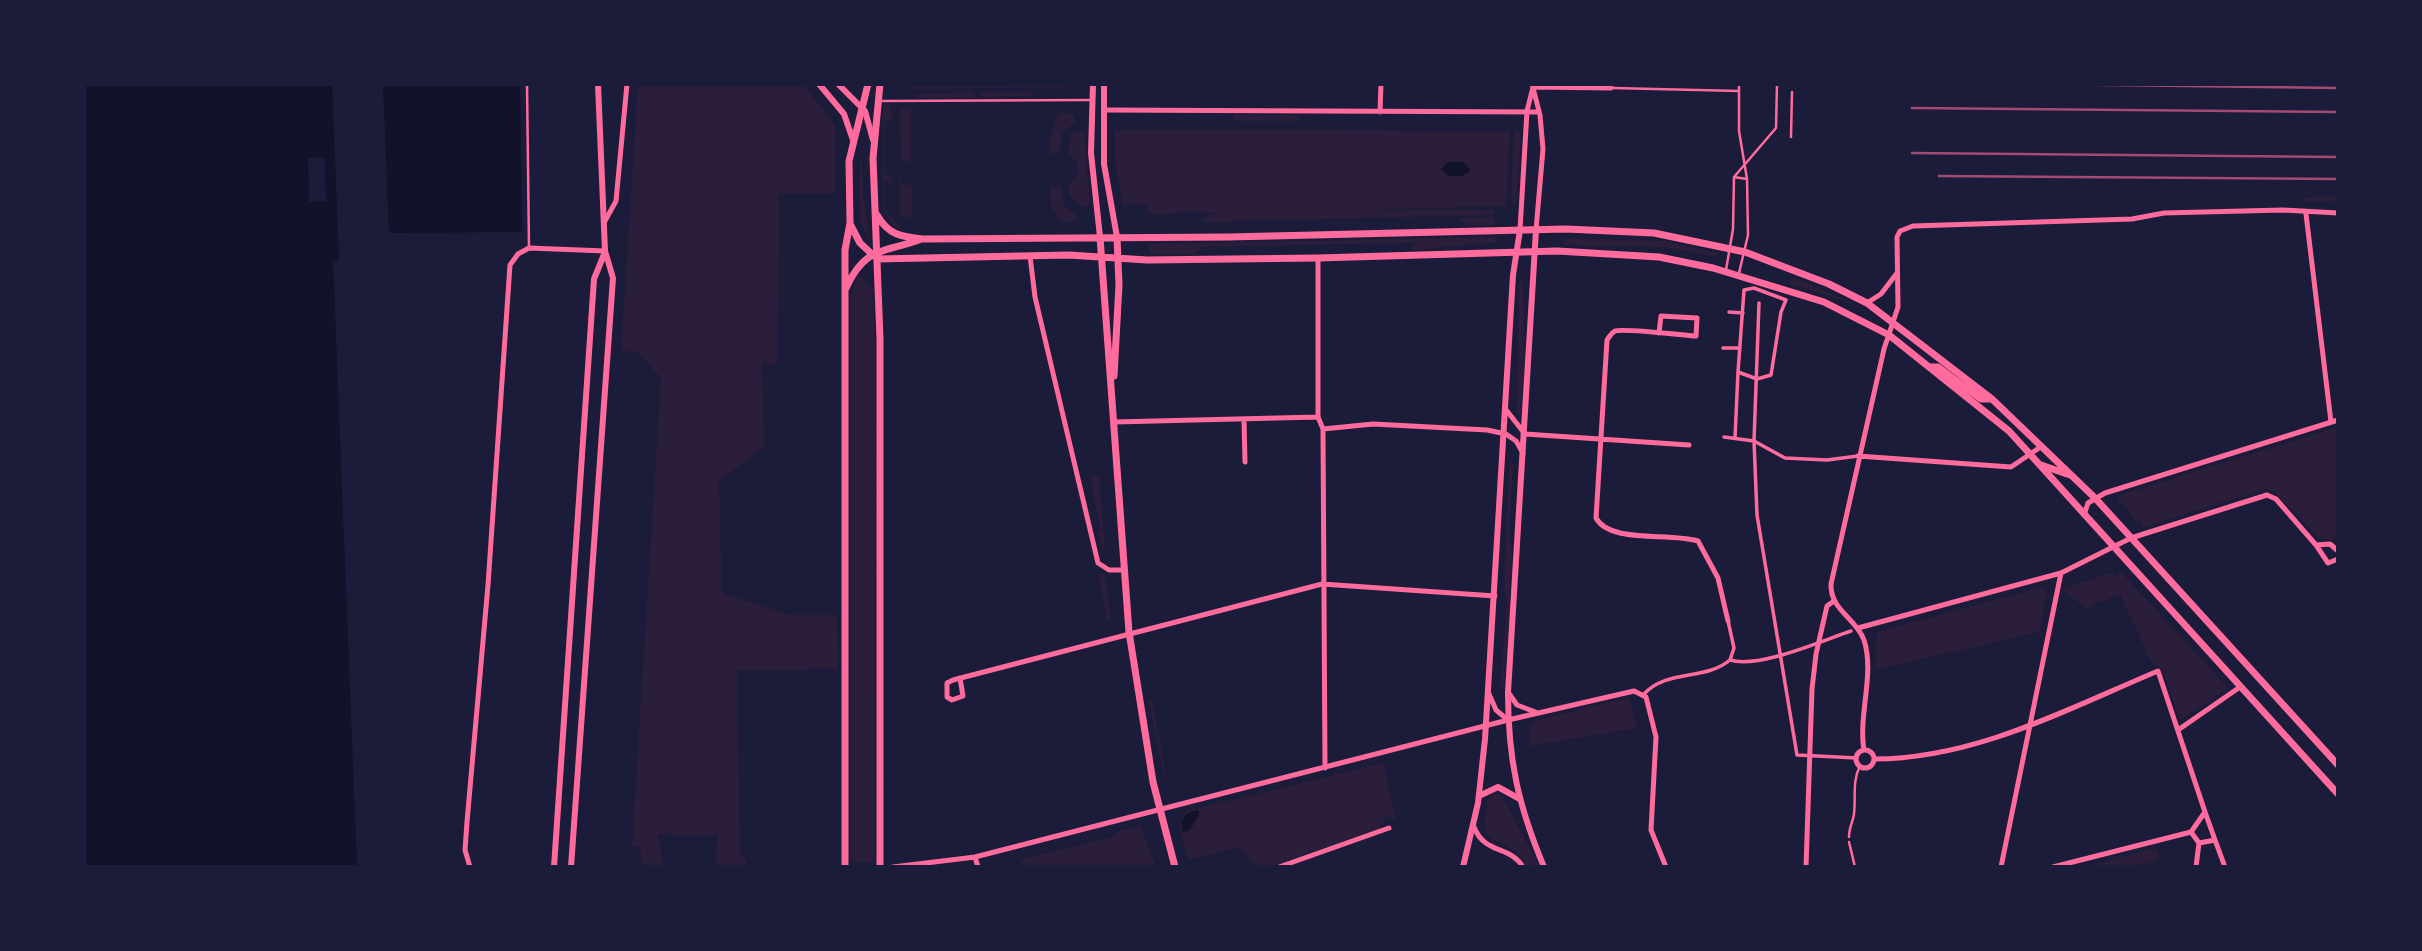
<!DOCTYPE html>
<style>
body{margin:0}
#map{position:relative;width:2422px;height:951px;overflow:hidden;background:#1b1b3a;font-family:Jost,sans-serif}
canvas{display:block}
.frame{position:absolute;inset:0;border:86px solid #1b1b3a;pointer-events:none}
</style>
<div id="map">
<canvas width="2422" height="951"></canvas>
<div class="frame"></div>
</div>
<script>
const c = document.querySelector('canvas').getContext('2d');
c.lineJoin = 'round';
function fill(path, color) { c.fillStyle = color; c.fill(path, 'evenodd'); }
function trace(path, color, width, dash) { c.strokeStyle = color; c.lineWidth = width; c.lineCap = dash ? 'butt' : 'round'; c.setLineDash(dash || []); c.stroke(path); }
fill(new Path2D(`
 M 638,84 L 803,84 L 835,125 L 835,194 L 779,194 L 778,363 L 762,364 L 764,447 L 719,481 L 722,593 L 790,615 L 837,615 L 838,669 L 737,670 L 740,850 L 749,867 L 703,867 L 716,864 L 717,835 L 669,835 L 669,832 L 658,835 L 664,867 L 642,867 L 640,847 L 632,845 L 661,378 L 638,353 L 621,350 Z
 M 915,84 L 1078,84 L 1078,87 L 912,89 Z
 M 1031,91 L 1031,96 L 981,97 L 981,92 Z
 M 974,92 L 974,97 L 918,98 L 918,93 Z
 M 890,104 L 893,119 L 885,119 L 885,173 L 892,178 L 892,184 L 885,181 L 885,209 L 904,231 L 893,225 L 883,209 L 883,105 Z
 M 900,108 L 911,108 L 911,161 L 902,161 L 901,170 Z
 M 1072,113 L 1076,122 L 1062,133 L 1060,153 L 1049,153 L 1049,139 L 1058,114 Z
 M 1234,115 L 1300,115 L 1300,121 L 1234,121 Z
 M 1084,129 L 1090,205 L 1081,206 L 1069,196 L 1069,185 L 1078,174 L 1077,162 L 1068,153 L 1071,134 Z
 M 1115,130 L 1510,131 L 1506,206 L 1354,210 L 1494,210 L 1494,215 L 1203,222 L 1203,218 L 1217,212 L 1148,214 L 1147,204 L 1122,205 L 1115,159 Z
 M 1514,131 L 1521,131 L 1516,204 L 1511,203 Z
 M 861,132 L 863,191 L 870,243 L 859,219 Z
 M 900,174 L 902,185 L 912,185 L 912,213 L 906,219 L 900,213 Z
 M 1061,186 L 1064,206 L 1077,215 L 1076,222 L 1060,221 L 1051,208 L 1050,187 Z
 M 2338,195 L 2338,201 L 2301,202 L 2301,198 Z
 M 1494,217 L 1494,225 L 1465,225 L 1458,218 Z
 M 1497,237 L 1497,243 C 1467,243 1439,249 1410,250 L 1415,243 L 1201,247 L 1193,255 L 1149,254 L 1149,244 Z
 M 1564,238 L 1665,241 L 1718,253 L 1716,257 L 1666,247 L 1564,245 Z
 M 859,272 L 866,285 L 873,287 L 875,334 L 874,861 L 854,863 L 851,860 L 851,296 Z
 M 1792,277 L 1845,300 L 1876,316 L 1834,297 L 1790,284 Z
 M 1519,282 L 1523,282 L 1525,361 L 1520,421 L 1517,411 Z
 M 2338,427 L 2338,532 L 2334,537 L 2337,540 L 2320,539 L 2272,490 L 2265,489 L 2141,528 L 2142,522 L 2134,520 L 2125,505 L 2117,502 L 2118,497 L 2126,493 Z
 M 1509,464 L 1513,465 L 1509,533 L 1512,554 L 1504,686 L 1500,687 L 1507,603 L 1504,590 Z
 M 1099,476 L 1105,552 L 1097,535 L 1100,530 L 1090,477 Z
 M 2113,572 L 2115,577 L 2121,572 L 2228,688 L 2180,720 L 2162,669 L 2152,664 L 2120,594 L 2086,608 L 2061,589 Z
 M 1098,574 L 1105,575 L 1111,619 L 1107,622 Z
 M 2043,587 L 2047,592 L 2039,632 L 1875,670 L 1877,632 Z
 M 1629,697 L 1637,728 L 1528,746 L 1531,722 Z
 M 1148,699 L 1152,699 L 1167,780 L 1165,780 Z
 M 1383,763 L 1397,822 L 1390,816 L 1384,819 L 1380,829 L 1267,867 L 1257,867 L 1239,847 L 1188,860 L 1179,822 L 1186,811 Z
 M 1494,792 L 1502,796 L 1540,867 L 1527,867 L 1515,851 L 1488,836 L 1484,825 L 1488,798 Z
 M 1140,825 L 1156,867 L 1023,867 L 1020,859 L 1114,837 L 1119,831 Z
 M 2156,848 L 2159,860 L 2133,867 L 2084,867 Z`), '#2a1e3b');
fill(new Path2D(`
 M 84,84 L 332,84 L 339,261 L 333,261 L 357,867 L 84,867 Z
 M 383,84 L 520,84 L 522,232 L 389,233 Z
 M 1448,162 L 1463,162 L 1471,170 L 1463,176 L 1448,176 L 1441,169 Z
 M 1198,810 L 1199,816 L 1189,831 L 1183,832 L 1181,821 L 1187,813 Z`), '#12122b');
fill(new Path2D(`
 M 325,157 L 326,201 L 309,202 L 308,158 Z`), '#1b1b3a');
trace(new Path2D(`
 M 527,84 L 529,248
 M 1613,88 L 1739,91
 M 882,101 L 1091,100
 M 1791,137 L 1792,92
 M 1734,177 L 1747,179
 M 1726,270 L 1733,229 L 1734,177 L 1776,128 L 1777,84
 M 1739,273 L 1748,235 L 1747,179 L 1739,131 L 1739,84
 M 1849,837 C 1849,827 1853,822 1854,814 C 1856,797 1852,781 1860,766
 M 1849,842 L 1855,867`), '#ff6b9d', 2.5);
trace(new Path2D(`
 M 1754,288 L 1786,300 L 1781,312 L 1771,375 L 1757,379 L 1738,372 L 1744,290 Z
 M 1759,303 L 1754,441 L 1757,515 L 1797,755 L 1857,758
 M 1729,312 L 1743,313
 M 1723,348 L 1740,348
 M 1724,437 L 1754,441 L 1785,458 L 1827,460 L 1858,456
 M 1735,438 L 1738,372
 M 1728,621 L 1734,648 L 1730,660
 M 1730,660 C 1759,669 1823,640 1851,631
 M 1644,694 C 1667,669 1705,681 1730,660`), '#ff6b9d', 3.5);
trace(new Path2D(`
 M 1532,84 L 1540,115 L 1543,149 L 1536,230
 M 1533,87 L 1611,88 L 1611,84
 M 1104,110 L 1539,112
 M 1380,112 L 1381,84
 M 2306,214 L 2331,422
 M 605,221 L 616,201 L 627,84
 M 1520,230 L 1527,111 L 1533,87
 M 1030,256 L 1035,297 L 1098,563 L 1109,570 L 1123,570
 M 1318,258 L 1318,417 L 1323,429 L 1325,768
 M 1867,303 L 1881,294 L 1897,273
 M 1659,333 L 1661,316 L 1697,318 L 1696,336 C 1683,335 1622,328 1615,331 C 1611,333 1610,336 1607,340 L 1596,518 C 1610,544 1670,532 1698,541 L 1718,578 L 1728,621
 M 1507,411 L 1525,434 L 1689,445
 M 1244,420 L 1245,462
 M 1114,422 L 1318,417
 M 1323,429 L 1373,424 L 1487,430 L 1506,434 L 1516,441 L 1523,453
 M 1858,456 L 2011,467 L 2042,446
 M 2084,515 L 2088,503 L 2105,493 L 2338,420
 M 2316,545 L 2330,544 L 2338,551
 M 1858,628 L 2061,573 L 2131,538 L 2267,495 L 2276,499 L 2316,545 L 2328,563 L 2338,559
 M 960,678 L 963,696 L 952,700 L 947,697 L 947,683 L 953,680 L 1322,584 L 1495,596
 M 1508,692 L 1517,705 L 1538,713
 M 1489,694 L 1496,710 L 1508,720
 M 2178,730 L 2240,687
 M 1864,750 C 1858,715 1875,674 1864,640 C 1856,618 1830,610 1831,584 L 1884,349 L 1898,307 L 1897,237 L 1900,231 L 1913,226 L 2132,219 L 2164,213 L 2283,210 L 2338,213
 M1856 759a9 9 0 1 1 18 0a9 9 0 1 1-18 0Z
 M 1874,759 C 1975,759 2067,709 2158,671 L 2205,812
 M 2205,812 L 2215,840 L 2199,843 L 2191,832 Z
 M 1474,827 C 1485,855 1510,845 1523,867
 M 2215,840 L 2225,867
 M 975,857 L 978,867
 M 470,867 L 465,850 L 467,822 L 488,585 L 510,265 L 518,254 L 529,248 L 605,251
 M 893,867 L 975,857 L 1508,720 L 1634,691 L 1646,697 L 1656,737 L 1651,830 L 1666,867
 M 1279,867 L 1389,828
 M 1806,867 L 1812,689 L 1816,654 L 1827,606 L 1834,601
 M 2001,867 L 2061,573
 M 2053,867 L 2191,832
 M 2196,867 L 2199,843`), '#ff6b9d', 5);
trace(new Path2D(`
 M 819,84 L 844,114 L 853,140
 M 838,84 L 865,111 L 873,140
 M 1093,84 L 1091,153 L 1100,237
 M 1104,84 L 1104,164 L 1117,237
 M 1536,230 L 1508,692 C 1508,759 1518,805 1544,867
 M 1479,796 L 1498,787 L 1518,798
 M 554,867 L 594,279 L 605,252
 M 571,867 L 613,278 L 605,251 L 598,84
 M 1463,867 L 1478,803 L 1485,739 L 1513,275 L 1520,230`), '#ff6b9d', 6);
trace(new Path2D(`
 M 880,84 L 873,158 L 880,339 L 880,867
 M 877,215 C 888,235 902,237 923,239 L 1229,237 L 1566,229 L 1654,233 L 1745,252 L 1829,284 L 1867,303 L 1992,399 L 2095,498 L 2338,765
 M 850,224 L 860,243 L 874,256
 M 1100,237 L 1129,632 L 1153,782 L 1175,867
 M 877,259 L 1069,255 L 1147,260 L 1318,258 L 1557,251 L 1659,257 L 1713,268 L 1824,302 L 1889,335 L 2009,431 L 2338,794
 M 846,288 C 865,247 882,253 919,240
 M 1930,367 L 1938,367 L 1981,399 L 1992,399
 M 1114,376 L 1119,285 L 1117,237
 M 2041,465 L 2070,475
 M 845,867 L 845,250 L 850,223 L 849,161 L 868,84`), '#ff6b9d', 7);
trace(new Path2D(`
 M 2032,84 L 2338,88
 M 1912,108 L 2338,112
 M 1912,153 L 2338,157
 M 1939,176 L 2338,179`), '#a44b75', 2.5);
</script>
